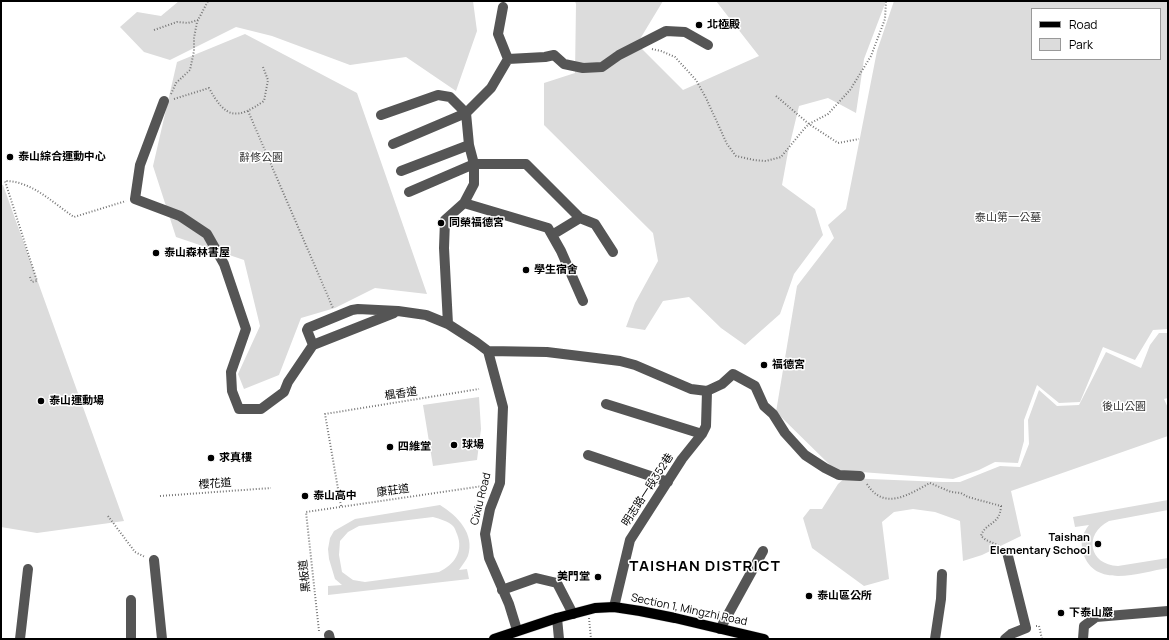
<!DOCTYPE html>
<meta charset="utf-8">
<style>
body{margin:0}
#map{position:relative;width:1169px;height:640px;overflow:hidden;background:#fff;font-family:Manrope,sans-serif}
canvas{display:block}
.frame{position:absolute;inset:0;border:2px solid #000;pointer-events:none}
.legend{position:absolute;left:1031px;top:8px;width:130px;height:52px;box-sizing:border-box;background:#fff;border:1px solid #999;margin:0;padding:5px 7px;list-style:none;font-size:12px;color:#000}
.legend li{display:flex;align-items:center;gap:8px;height:20px}
.legend b{width:20px;border:1px solid #999}
</style>
<div id="map">
<canvas width="1169" height="640"></canvas>
<div class="frame"></div>
<ul class="legend">
<li><b style="height:5px;background:#000"></b>Road</li>
<li><b style="height:11px;background:#dcdcdc"></b>Park</li>
</ul>
</div>
<script>
const c = document.querySelector('canvas').getContext('2d');
c.lineJoin = 'round';
function fill(path, color) { c.fillStyle = color; c.fill(path, 'evenodd'); }
function trace(path, color, width, dash) { c.strokeStyle = color; c.lineWidth = width; c.lineCap = dash ? 'butt' : 'round'; c.setLineDash(dash || []); c.stroke(path); }
function label(font, color, halo, rows, align = 'center') {
  c.font = font + ' Manrope,"Noto Sans TC",sans-serif'; c.lineWidth = 3; c.setLineDash([]); c.textBaseline = 'middle'; c.strokeStyle = halo; c.fillStyle = color; for (const [text, x, y, turn = 0] of rows) {
    c.save(); c.translate(x, y); c.rotate((+turn || 0) * Math.PI / 180); c.textAlign = isNaN(turn) ? turn : align; if (halo) c.strokeText(text, 0, 0); c.fillText(text, 0, 0); c.restore();
  }
}
fill(new Path2D(`
 M 179,1 L 473,1 L 477,31 L 456,91 L 406,57 L 350,65 L 272,36 L 236,27 L 170,60 L 144,52 L 120,27 L 137,12 L 161,16 Z
 M 575,1 L 663,1 L 637,44 L 683,90 L 759,56 L 716,1 L 886,1 L 864,59 L 856,113 L 828,98 L 799,106 L 788,152 L 782,185 L 815,209 L 823,235 L 794,274 L 780,314 L 745,345 L 721,328 L 689,297 L 663,301 L 645,330 L 626,327 L 635,303 L 658,261 L 653,233 L 544,125 L 544,83 L 575,73 L 576,4 Z
 M 894,1 L 1168,1 L 1168,329 L 1153,330 L 1135,360 L 1103,347 L 1080,402 L 1059,403 L 1037,385 L 1024,420 L 1024,441 L 1018,463 L 995,462 L 979,470 L 953,479 L 835,470 L 776,412 L 797,286 L 834,238 L 828,225 L 846,209 L 877,51 ZM 1032,9 L 1160,9 L 1160,59 L 1032,59 Z
 M 245,34 L 357,93 L 427,294 L 375,288 L 335,308 L 301,318 L 279,375 L 244,389 L 238,374 L 260,326 L 244,260 L 176,237 L 153,166 L 177,62 Z
 M 1,185 L 3,185 L 124,521 L 37,533 L 1,527 Z
 M 1159,333 L 1168,333 L 1168,398 L 1164,399 L 1168,408 L 1168,436 L 1011,491 L 1021,536 L 982,555 L 963,561 L 960,521 L 935,512 L 913,509 L 894,512 L 882,522 L 889,579 L 864,586 L 812,548 L 803,518 L 810,509 L 822,509 L 838,484 L 845,478 L 943,482 L 960,482 L 1000,466 L 1020,467 L 1029,444 L 1028,420 L 1039,390 L 1057,406 L 1079,405 L 1106,352 L 1141,368 L 1150,345 Z
 M 479,397 L 481,429 L 477,460 L 433,466 L 423,405 Z
 M 1168,500 L 1168,510 L 1109,521 C 1083,534 1089,565 1118,566 L 1168,558 L 1168,568 C 1141,572 1095,590 1083,553 C 1080,542 1082,534 1089,525 L 1075,527 L 1073,517 Z
 M 440,505 C 458,516 475,534 468,556 C 466,561 462,565 459,570 L 467,569 L 469,579 L 328,595 L 328,586 L 342,585 L 335,579 L 329,559 L 328,549 L 330,538 L 334,531 L 355,519 ZM 433,517 C 440,519 448,521 453,526 C 455,528 456,532 457,534 C 464,551 454,565 439,572 L 365,582 L 353,580 L 342,572 L 339,555 L 340,541 L 348,532 L 359,526 Z`), '#dcdcdc');
const major = new Path2D(`
 M 494,639 L 557,618 L 595,608 L 614,607 L 640,611 L 675,618 L 764,639`);
trace(major, '#dbdbdb', 11);
trace(new Path2D(`
 M 154,30 L 177,22 L 188,23 L 198,20
 M 652,49 L 661,51 L 675,57 L 696,80 L 706,98 L 727,144 L 736,156 L 754,160 L 766,161 L 781,157 L 804,129 L 809,124 L 828,114 L 850,90 L 871,56 L 885,19 L 886,1
 M 171,94 L 176,83 L 190,70 L 194,51 L 194,38 L 197,22 L 208,1
 M 776,96 L 809,124 L 838,143 L 859,139
 M 174,99 L 209,88 C 226,119 236,120 264,101 L 268,80 L 263,67
 M 248,111 L 333,308
 M 30,277 L 32,282 L 37,281 L 5,181 C 32,181 53,203 74,217 L 126,201
 M 867,484 C 884,511 908,495 930,483 L 951,492 L 961,493 L 968,497 L 1001,506 C 1000,526 985,522 981,536 L 986,540 L 1000,546
 M 160,496 L 271,488
 M 341,506 L 325,414 L 479,389
 M 108,516 L 135,552 L 145,557
 M 589,618 L 591,639
 M 1036,626 L 1039,626 L 1042,639
 M 319,631 L 306,512 L 483,486`), '#777', 2, [1, 2]);
trace(new Path2D(`
 M 508,59 L 545,57 L 554,55 L 564,64 L 583,68 L 602,67 L 619,55 L 666,31 L 685,32 L 708,45
 M 164,101 L 140,165 L 135,199 L 180,216 L 207,234 L 224,264 L 246,329 L 231,372 L 232,391 L 239,409 L 261,409 L 284,392 L 288,382 L 313,345
 M 381,115 L 438,95 L 450,97 L 466,113 L 393,144
 M 401,171 L 469,145
 M 409,192 L 474,164 L 526,164 L 580,218
 M 464,203 L 548,228 L 561,251 L 583,301
 M 552,235 L 580,218 L 595,224 L 613,252
 M 448,324 L 444,248 L 445,220 L 464,203 L 474,184 L 474,164 L 469,145 L 466,113 L 491,88 L 508,59 L 498,34 L 503,7
 M 313,345 L 307,330 L 308,328 L 352,310 L 358,309 L 398,311 L 426,315 L 448,324 L 476,342 L 488,351 L 503,407 L 500,483 L 490,509 L 485,534 L 489,558 L 509,604 L 517,630
 M 313,345 L 394,313
 M 488,351 L 547,352 L 620,361 L 635,365 L 691,389 L 707,391 L 722,384 L 733,374 L 755,386 L 764,406 L 773,414 L 785,433 L 805,455 L 825,468 L 839,475 L 860,476
 M 606,404 L 702,434
 M 588,455 L 668,482
 M 154,560 L 162,639
 M 502,590 L 536,578 L 557,583 L 573,614
 M 131,600 L 131,639
 M 614,607 L 630,540 L 682,459 L 702,434 L 706,426 L 707,391
 M 557,618 L 559,639
 M 720,629 L 763,551
 M 329,635 L 330,639
 M 20,639 L 28,569
 M 935,639 L 941,599 L 942,574
 M 1005,639 L 1011,634 L 1026,628 L 1007,552
 M 1083,639 L 1084,626 L 1096,617 L 1168,611`), '#555', 10);
trace(major, '#000', 10);
for (const [x, y, r, color] of [
 [699,25,4,"#000"],
 [10,157,4,"#000"],
 [441,223,4,"#000"],
 [156,253,4,"#000"],
 [526,270,4,"#000"],
 [764,365,4,"#000"],
 [41,401,4,"#000"],
 [454,445,4,"#000"],
 [390,447,4,"#000"],
 [211,458,4,"#000"],
 [305,496,4,"#000"],
 [1098,544,4,"#000"],
 [598,577,4,"#000"],
 [809,596,4,"#000"],
 [1061,613,4,"#000"]
]) { const dot = new Path2D(); dot.arc(x, y, r, 0, 2 * Math.PI); c.fillStyle = color; c.fill(dot); trace(dot, '#fff', 1.5); }
label('bold 11px', '#000', '#fff', [
 ["北極殿",707,25],
 ["泰山綜合運動中心",18,157],
 ["同榮福德宮",449,223],
 ["泰山森林書屋",164,253],
 ["學生宿舍",534,270],
 ["福德宮",772,365],
 ["泰山運動場",49,401],
 ["球場",462,445],
 ["四維堂",398,447],
 ["求真樓",219,458],
 ["泰山高中",313,496],
 ["Taishan",1090,538,"right"],
 ["Elementary School",1090,551,"right"],
 ["美門堂",590,577,"right"],
 ["泰山區公所",817,596],
 ["下泰山巖",1069,613]
], 'left');
label('11px', '#333', '#fff', [
 ["辭修公園",261,158],
 ["泰山第一公墓",1008,218],
 ["後山公園",1124,407]
]);
label('11px', '#000', '#fff', [
 ["楓香道",401,394,-9],
 ["櫻花道",215,484,-4],
 ["明志路一段352巷",648,490,-57],
 ["康莊道",393,491,-8],
 ["Cixiu Road",481,499,-76],
 ["黑板道",305,576,-96],
 ["Section 1, Mingzhi Road",689,610,12]
]);
c.letterSpacing = '1px';
label('bold 15px', '#000', '#fff', [
 ["TAISHAN DISTRICT",705,567]
]);
c.letterSpacing = '0px';
</script>
